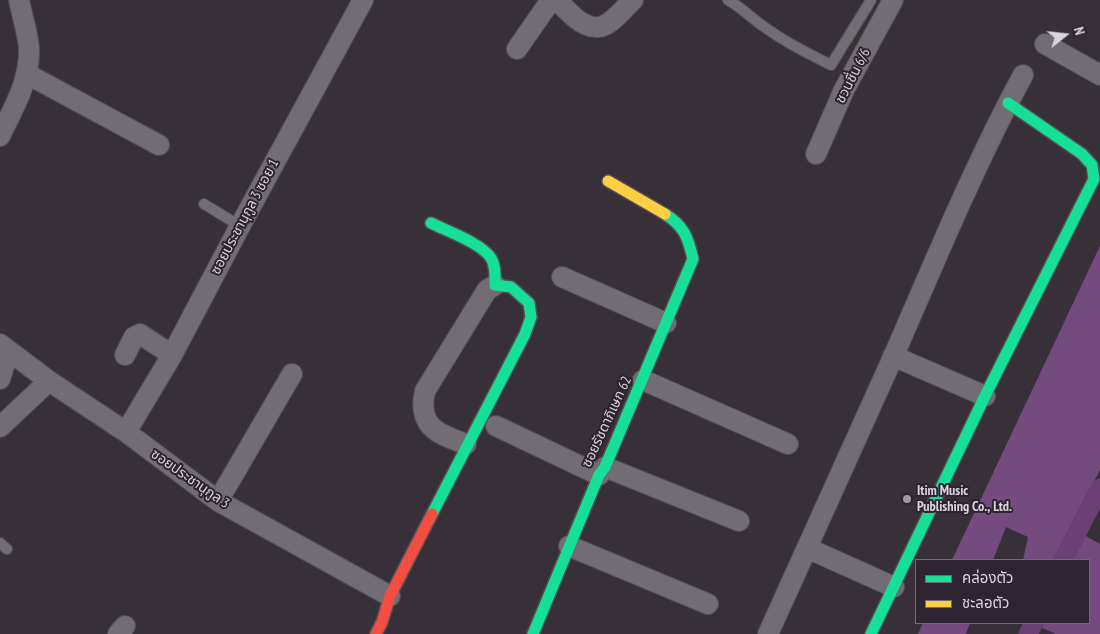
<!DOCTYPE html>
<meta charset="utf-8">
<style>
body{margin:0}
#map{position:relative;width:1100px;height:634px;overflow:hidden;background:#373038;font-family:"PT Sans Narrow","Noto Sans Thai",sans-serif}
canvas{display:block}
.legend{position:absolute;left:915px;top:559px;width:175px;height:65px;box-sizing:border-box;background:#2e2331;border:1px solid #746a76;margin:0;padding:6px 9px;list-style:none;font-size:15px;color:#dcd4de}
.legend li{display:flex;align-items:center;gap:10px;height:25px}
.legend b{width:25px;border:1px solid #746a76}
.north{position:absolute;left:1040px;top:10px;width:50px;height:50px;-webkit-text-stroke:4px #2e2331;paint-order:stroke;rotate:74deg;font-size:14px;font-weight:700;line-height:20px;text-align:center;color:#dcd4de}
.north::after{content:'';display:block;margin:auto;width:18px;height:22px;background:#dcd4de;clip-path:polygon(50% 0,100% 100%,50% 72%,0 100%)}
</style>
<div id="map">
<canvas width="1100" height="634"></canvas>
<ul class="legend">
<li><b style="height:6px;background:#16e098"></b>คล่องตัว</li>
<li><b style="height:6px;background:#ffcf43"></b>ชะลอตัว</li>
</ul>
<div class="north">N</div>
</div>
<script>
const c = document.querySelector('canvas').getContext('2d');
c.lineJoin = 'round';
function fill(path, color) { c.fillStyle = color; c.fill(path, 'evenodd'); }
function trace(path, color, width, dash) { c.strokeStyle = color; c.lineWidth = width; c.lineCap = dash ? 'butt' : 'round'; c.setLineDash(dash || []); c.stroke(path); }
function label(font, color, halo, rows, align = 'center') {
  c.font = font + ' "PT Sans Narrow","Noto Sans Thai",sans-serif'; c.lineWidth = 4; c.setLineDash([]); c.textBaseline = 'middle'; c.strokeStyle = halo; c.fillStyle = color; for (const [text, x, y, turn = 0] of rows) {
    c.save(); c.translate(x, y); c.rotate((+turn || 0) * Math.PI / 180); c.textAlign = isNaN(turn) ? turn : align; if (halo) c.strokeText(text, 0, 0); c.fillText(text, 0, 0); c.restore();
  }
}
fill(new Path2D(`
 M 1100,246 L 1100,470 L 1070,527 L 1100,544 L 1100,634 L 1056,634 L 1031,623 L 1089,623 L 1089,560 L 1023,560 L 1028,537 L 1006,527 L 993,560 L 952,560 Z
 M 923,623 L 970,623 L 966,634 L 918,634 Z`), '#734b7e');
trace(new Path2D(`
 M 1063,560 L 1100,488
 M 1028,634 L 1034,623`), '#693f74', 19);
const lane = new Path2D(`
 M 728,0 C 741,7 751,18 763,26 C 785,42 807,53 831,65 L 871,0
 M 204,204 L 240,226
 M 0,543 L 7,549`);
const street = new Path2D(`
 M 557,0 C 562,6 568,11 574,17 C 602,40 612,20 633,0
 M 1045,44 L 1100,75
 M 517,49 L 551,0
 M 27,74 L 159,145
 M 0,136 C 13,109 30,81 29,49 C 28,33 22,16 19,0
 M 816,154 L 844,90 L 893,0
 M 562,277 L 666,323
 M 0,344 L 49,381 L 126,432 L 218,501 L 390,596
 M 125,355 L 134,337 L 140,334 L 172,355
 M 893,356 L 985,396
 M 0,379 L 9,351
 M 643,380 L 788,444
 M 496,426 L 599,475
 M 0,427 L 49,381
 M 126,432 L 172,355 L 240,226 L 363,0
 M 466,444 C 437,434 417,426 425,391 L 487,290 L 495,285
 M 605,467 L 739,521
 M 218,501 L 292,374
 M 569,546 L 708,604
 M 807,548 L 894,587
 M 118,634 L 125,626
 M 768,634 C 810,541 852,449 894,355 C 935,261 974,166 1023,75`);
const fast = new Path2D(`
 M 431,223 C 447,231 481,243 491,258 C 496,266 495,276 495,285 L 511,287 L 529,303 L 531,317 L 525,334 L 432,514
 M 533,634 L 599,475 L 605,467 L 693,259 C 688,237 684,226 665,214
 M 871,634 L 985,396 L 1094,179 L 1092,165 L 1082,154 L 1008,103`);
const slow = new Path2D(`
 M 608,181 L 665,214`);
const jam = new Path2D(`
 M 376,634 L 382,622 L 390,596 L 432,514`);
trace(lane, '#544e55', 12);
trace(street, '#544e55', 22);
trace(fast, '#544e55', 14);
trace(slow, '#544e55', 14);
trace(jam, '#544e55', 14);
trace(lane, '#726d74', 10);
trace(street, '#726d74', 20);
trace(fast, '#16e098', 11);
trace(slow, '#ffcf43', 11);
trace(jam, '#f24e42', 11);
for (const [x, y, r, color] of [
 [907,499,5,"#a29ba4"]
]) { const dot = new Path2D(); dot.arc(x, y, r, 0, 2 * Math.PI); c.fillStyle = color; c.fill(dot); trace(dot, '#2e2331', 2); }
label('14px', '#dcd4de', '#2e2331', [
 ["ชวนชื่น 6/6",853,76,-63],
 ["ซอยประชานุกูล 3 ซอย 1",245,217,-62],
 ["ซอยรัชดาภิเษก 62",607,422,-65],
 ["ซอยประชานุกูล 3",190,479,35]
]);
label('bold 14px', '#dcd4de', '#2e2331', [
 ["Itim Music",917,491],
 ["Publishing Co., Ltd.",917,507]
], 'left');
</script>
